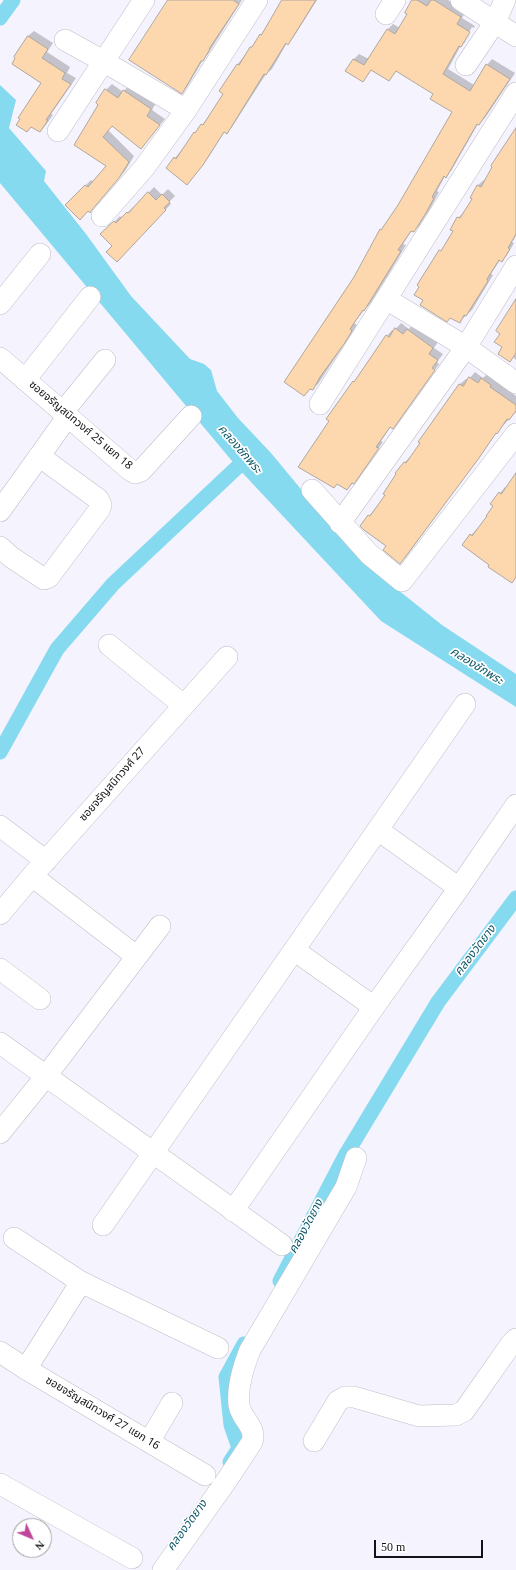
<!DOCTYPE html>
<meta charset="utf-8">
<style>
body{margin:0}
#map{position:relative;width:516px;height:1570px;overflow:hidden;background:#f5f3fd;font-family:Georgia,serif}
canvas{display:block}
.north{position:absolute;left:12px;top:1518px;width:40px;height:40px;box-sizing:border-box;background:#fff;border:1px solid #a1a0a2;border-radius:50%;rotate:134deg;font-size:11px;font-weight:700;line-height:16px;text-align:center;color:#131216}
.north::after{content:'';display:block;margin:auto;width:14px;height:18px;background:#bf469a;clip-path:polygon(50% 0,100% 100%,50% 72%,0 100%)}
.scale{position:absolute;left:374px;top:1540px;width:109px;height:18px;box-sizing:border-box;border:2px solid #131216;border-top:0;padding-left:5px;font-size:12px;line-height:14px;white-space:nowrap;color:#131216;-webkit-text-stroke:3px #fff;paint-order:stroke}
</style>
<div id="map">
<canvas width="516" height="1570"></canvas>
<div class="north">N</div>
<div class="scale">50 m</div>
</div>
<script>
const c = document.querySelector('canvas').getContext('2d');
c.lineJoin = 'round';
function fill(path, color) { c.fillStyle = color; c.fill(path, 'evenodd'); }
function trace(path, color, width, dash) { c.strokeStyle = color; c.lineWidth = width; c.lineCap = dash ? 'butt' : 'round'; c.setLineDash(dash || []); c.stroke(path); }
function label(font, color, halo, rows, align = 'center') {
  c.font = font + ' Georgia,"Noto Sans Thai",serif'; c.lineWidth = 3.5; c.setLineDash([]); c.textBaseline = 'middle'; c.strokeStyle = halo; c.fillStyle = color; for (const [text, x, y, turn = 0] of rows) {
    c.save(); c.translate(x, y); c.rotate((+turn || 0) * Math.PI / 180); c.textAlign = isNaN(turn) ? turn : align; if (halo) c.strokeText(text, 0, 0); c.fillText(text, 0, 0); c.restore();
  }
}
fill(new Path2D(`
 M 0,85 L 16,100 L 9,128 L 46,171 L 44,181 L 86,234 L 131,296 L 190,359 L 204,364 L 211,370 L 217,391 L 238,418 L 271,453 L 334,529 L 393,586 L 442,625 L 516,674 L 516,707 L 381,621 L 237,467 L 0,183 Z`), '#86daf0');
fill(new Path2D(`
 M 169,0 L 242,0 L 208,54 L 203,60 L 187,87 L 182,92 Z
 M 283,0 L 317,0 L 293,38 L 287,43 L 272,69 L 266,74 L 232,127 L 227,132 L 225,131 L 208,158 L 192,178 L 175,158 L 207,119 L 225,93 L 237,65 L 265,30 Z
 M 414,0 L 448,0 L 466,11 L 462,18 L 475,26 L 467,40 L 460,47 L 448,69 L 474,85 L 487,65 L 492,59 L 515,73 L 485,118 L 478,124 L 451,171 L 445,176 L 437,191 L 439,192 L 431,207 L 419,226 L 414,231 L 412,230 L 403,244 L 406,245 L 388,275 L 370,304 L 364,310 L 354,323 L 357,325 L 318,384 L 312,389 L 354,278 L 381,230 L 399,205 L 453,111 L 434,94 L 397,70 L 389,80 L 372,69 L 363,81 L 347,71 L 354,59 L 359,54 L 369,59 L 387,30 L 393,24 L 400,28 L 408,14 ZM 472,27 L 474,28 L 466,41 L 464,41 Z
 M 34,31 L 53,43 L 47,52 L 70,67 L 67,73 L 76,78 L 51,114 L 53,115 L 45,126 L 40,131 L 32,126 L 27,131 L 42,82 L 15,56 L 28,36 Z
 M 112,84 L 123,92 L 129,85 L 156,103 L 152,110 L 165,119 L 141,148 L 112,125 L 108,130 L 134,156 L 125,171 L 90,211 L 66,205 L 91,180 L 94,182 L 108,165 L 76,145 L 106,90 Z
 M 516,130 L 516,236 L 512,242 L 514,243 L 507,255 L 502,261 L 500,260 L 491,274 L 493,275 L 472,310 L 459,322 L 425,300 L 420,286 L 418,285 L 454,231 L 458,218 L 464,212 L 465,212 L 473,199 L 471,197 L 478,185 L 484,180 L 485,181 Z
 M 154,187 L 162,195 L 168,189 L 175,196 L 169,202 L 171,204 L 117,261 L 114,246 L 102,234 L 120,216 L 122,218 L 133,207 L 134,208 Z
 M 516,300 L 516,360 L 503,347 L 501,334 Z
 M 401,323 L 409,329 L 413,324 L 438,342 L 434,348 L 443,354 L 437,362 L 439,364 L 398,422 L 393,427 L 391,426 L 381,441 L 383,442 L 359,477 L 347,489 L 330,421 L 327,419 L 387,336 L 392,330 L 394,331 Z
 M 475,372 L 483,378 L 488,373 L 496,379 L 495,381 L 516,396 L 516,412 L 497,432 L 406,557 L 400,562 L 387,546 L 369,516 L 386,495 L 397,473 L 405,462 L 410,457 L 412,457 L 422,443 L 420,442 L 460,384 L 466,379 L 468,380 Z
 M 516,475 L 516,578 L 511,582 L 464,545 L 471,535 L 477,529 L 478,530 L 495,506 L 500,493 L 505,487 L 507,489 Z`), '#0003');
trace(new Path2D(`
 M 0,18 L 13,0
 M 0,752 L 57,649 L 113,584 L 246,459
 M 280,1281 L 345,1156 L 438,1002 L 516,898
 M 230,1462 L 239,1448 L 231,1425 L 226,1377 L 244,1344`), '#86daf0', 15);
const building = new Path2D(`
 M 168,0 L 233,0 L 239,4 L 209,49 L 210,49 L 203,61 L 201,61 L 182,94 L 129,60 Z
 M 282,0 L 316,0 L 288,45 L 286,43 L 266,75 L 264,74 L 227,134 L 224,132 L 203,165 L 187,185 L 166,168 L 174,157 L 176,159 L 194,132 L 195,133 L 201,124 L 203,125 L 223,94 L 219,91 L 237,64 L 239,65 L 250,47 L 252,47 L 260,34 L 261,35 Z
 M 412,0 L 417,0 L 427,6 L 431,0 L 434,0 L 461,17 L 457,24 L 470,32 L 461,47 L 459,46 L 443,74 L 470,91 L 486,64 L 510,79 L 479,125 L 477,124 L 446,178 L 444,176 L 432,197 L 434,198 L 426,213 L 414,232 L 411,231 L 398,250 L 401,251 L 393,264 L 364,311 L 363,310 L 350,329 L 352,331 L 344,344 L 320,377 L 313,390 L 310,389 L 304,396 L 284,382 L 354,277 L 380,229 L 381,230 L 398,205 L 452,112 L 430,99 L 433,94 L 396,71 L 389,81 L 371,70 L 363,82 L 345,71 L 353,59 L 364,65 L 387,29 L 395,34 L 407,14 L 405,13 Z
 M 28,36 L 48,49 L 42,58 L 65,73 L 62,79 L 71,84 L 46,120 L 48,120 L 40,132 L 31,127 L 27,132 L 16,125 L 20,119 L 18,118 L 41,83 L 12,64 L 15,58 L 14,57 Z
 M 105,89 L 118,98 L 123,90 L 141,102 L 151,109 L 147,116 L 160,125 L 141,149 L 112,126 L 103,137 L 129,162 L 119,178 L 91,211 L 90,213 L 88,211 L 80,220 L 65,205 L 85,185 L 88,187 L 106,166 L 74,145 L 98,105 L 96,103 Z
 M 516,128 L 516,234 L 508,248 L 510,249 L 502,262 L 499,260 L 487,279 L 488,281 L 466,316 L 464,315 L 460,323 L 450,318 L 447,322 L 420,305 L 423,300 L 414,295 L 419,287 L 417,285 L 439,250 L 441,251 L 453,231 L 450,230 L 457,217 L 460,218 L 472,199 L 470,198 L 477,185 L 481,187 L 492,167 L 491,166 Z
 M 148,192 L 156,200 L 162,194 L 170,202 L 164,208 L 166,210 L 117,262 L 106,252 L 112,246 L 100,234 L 114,221 L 116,223 L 127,212 L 128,213 Z
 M 516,299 L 516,353 L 510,362 L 498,354 L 502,347 L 494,342 L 500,334 L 496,331 Z
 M 395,328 L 403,334 L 407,329 L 433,348 L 429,354 L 438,360 L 432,368 L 435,370 L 393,429 L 390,427 L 376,447 L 379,448 L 354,484 L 352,483 L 347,490 L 337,484 L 334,488 L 298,467 L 329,421 L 326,419 L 353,381 L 354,382 L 386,335 L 389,337 Z
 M 469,377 L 478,383 L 481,378 L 491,385 L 490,387 L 516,405 L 516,411 L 509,420 L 507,419 L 497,434 L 496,433 L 479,458 L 400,564 L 383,550 L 386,546 L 364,530 L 360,526 L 368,515 L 370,516 L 385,495 L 383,494 L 396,474 L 395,473 L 404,462 L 406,463 L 420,443 L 418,442 L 459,384 L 463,386 Z
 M 516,473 L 516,577 L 512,583 L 488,567 L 489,565 L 462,545 L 470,534 L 472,536 L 487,516 L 486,516 L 493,506 L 490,504 L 499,492 L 501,494 Z`);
fill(building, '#fdd7ad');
trace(building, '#afa79f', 1);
const minor = new Path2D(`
 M 461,0 L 516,36
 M 386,14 L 395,0
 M 65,40 L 103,61 L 186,110
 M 466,65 L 495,22 L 505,0
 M 58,131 L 144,0
 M 102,216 L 144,168 L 186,110 L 257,0
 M 386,299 L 466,347 L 516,383
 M 0,304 L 40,254
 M 0,358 L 130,470 L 135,473 L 141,471 L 191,416
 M 25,380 L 90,297
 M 320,404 L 516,93
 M 63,412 L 105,360
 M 312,490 L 369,554 L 402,581 L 516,434
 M 0,511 L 68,416
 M 340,523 L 466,347 L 516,266
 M 0,547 L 11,557 L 44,579 L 49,577 L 99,510 L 101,505 L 98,499 L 39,456
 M 109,645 L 183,705
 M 0,826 L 46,861
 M 378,830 L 459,888
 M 32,876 L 136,956
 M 0,914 L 32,876 L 227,657
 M 294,950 L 374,1007
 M 0,969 L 40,999
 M 0,1043 L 282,1245
 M 0,1133 L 46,1076 L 160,926
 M 233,1211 L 374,1007 L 459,888 L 516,805
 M 103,1225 L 465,704
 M 14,1238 L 81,1282 L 218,1348
 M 0,1352 L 26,1369 L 205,1475
 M 26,1369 L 81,1282
 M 314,1441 L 338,1401 L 345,1397 L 354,1397 L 419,1416 L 456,1415 L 464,1411 L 469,1404 L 511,1344 L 516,1339
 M 149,1442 L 172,1403
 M 0,1484 L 132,1558
 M 163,1570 L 227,1480 L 252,1442 C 257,1427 241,1419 239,1405 C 237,1388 244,1365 250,1350 L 346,1187 L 356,1158`);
trace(minor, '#c0bec8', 22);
trace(minor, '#fff', 21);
label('11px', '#131216', '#fff', [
 ["ซอยจรัญสนิทวงศ์ 25 แยก 18",80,426,40],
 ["ซอยจรัญสนิทวงศ์ 27",113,785,-49],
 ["ซอยจรัญสนิทวงศ์ 27 แยก 16",102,1414,31]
]);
label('italic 12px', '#0e5766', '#fff', [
 ["คลองชักพระ",239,450,49],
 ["คลองชักพระ",476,667,32],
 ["คลองวัดยาง",476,951,-53],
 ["คลองวัดยาง",307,1227,-62],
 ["คลองวัดยาง",188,1526,-54]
]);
</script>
